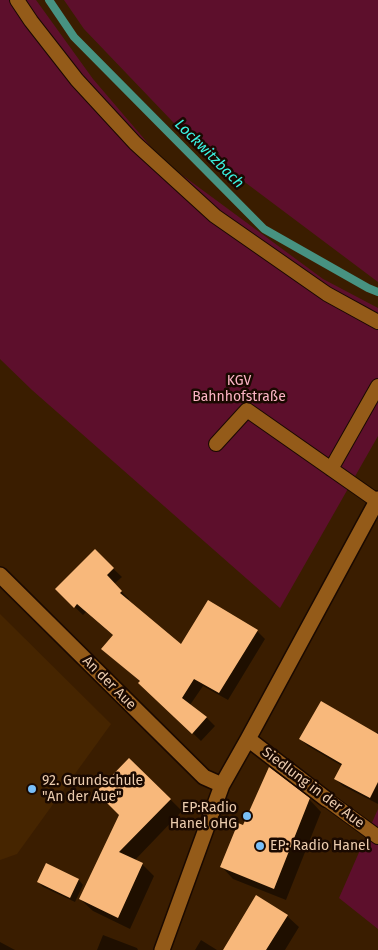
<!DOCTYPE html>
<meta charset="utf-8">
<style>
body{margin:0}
canvas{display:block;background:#3a1d00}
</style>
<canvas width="378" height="950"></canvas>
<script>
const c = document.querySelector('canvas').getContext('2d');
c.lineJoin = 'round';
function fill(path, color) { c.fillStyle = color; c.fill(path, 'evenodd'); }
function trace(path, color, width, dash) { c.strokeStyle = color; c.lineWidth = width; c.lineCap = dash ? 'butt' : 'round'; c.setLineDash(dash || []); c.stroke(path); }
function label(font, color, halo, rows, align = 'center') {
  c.font = font + ' "Fira Sans",sans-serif'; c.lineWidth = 5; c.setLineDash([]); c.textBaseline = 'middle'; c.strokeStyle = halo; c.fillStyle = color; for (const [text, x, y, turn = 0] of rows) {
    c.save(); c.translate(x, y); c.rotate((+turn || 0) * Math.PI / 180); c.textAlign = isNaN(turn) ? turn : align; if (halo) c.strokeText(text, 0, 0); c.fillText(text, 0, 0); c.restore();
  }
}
fill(new Path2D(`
 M 0,614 L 111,724 L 17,854 L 0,860 Z`), '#462500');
fill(new Path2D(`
 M 0,0 L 36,0 L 93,79 L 163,161 L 323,279 L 378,308 L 378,436 L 280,608 L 32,390 L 0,359 Z
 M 64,0 L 378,0 L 378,282 L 194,144 L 84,29 Z
 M 378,809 L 378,929 L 339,898 Z`), '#5d0f2c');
fill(new Path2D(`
 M 95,551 L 122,577 L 114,584 L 129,599 L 127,601 L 182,646 L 257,631 L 265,639 L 228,700 L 203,686 L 190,705 L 207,718 L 215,726 L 201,741 L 148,691 L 141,682 L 111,657 L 114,636 L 86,612 L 83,615 L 56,589 Z
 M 377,732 L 378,733 L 378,804 L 343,786 L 335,779 L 342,766 L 308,746 L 300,739 L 376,734 Z
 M 170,799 L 182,811 L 135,860 L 142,864 L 154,876 L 130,929 L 93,911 L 80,899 L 121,815 Z
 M 309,799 L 321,812 L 286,900 L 233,879 L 221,866 L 244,827 Z
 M 47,865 L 79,880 L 83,885 L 75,902 L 43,887 L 38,882 Z
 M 287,916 L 299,927 L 285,950 L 224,950 Z
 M 103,935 L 137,948 L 138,950 L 97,950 Z
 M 201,940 L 217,950 L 195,950 Z
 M 0,942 L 15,950 L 0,950 Z`), '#0007');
trace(new Path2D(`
 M 49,0 L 74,37 L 264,229 L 368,288 L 378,292`), '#479281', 8);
fill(new Path2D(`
 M 95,549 L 114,568 L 107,575 L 122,591 L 120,593 L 181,644 L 208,600 L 258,630 L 219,693 L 194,679 L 182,698 L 207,717 L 192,734 L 138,683 L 140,681 L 101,649 L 113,635 L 77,604 L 74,608 L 55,589 Z
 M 321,701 L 378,734 L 378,782 L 370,798 L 334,779 L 342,764 L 299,739 Z
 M 129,758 L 171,799 L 119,852 L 143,863 L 118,918 L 79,899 L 119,815 L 96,792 Z
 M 269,767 L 310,798 L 274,889 L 220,867 L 238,823 L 243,825 Z
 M 46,863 L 79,879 L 70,898 L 37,882 Z
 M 256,895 L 288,915 L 266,950 L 223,950 Z`), '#f8b87b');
const lane = new Path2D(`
 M 17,0 L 31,21 L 77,80 L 135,143 L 215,216 L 327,294 L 378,322
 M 216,444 L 247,410 L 377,501
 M 331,469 L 378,386
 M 326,799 L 378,837`);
const street = new Path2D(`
 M 0,575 L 204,777 L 222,785
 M 248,739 L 326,799
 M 162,950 L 222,785 L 248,739 L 378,499`);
trace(lane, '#1a0900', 16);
trace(street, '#1a0900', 18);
trace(lane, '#945b19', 14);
trace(street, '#945b19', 15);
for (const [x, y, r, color] of [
 [32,789,5,"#79bff8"],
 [247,816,5,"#79bff8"],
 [260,846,5,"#79bff8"]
]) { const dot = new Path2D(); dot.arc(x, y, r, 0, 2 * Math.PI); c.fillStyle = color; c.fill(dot); trace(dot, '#1a0900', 2); }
label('14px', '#fdb5c5', '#1a0900', [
 ["KGV",239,381],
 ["Bahnhofstraße",239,397]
]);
label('14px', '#ecccae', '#1a0900', [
 ["An der Aue",109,683,45],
 ["Siedlung in der Aue",313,788,37]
]);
label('14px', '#ecccae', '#1a0900', [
 ["92. Grundschule",42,781],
 ["\"An der Aue\"",42,797],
 ["EP:Radio",237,808,"right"],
 ["Hanel oHG",237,824,"right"],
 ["EP: Radio Hanel",270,846]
], 'left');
label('italic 15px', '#3af4e2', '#1a0900', [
 ["Lockwitzbach",209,154,45]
]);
</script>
